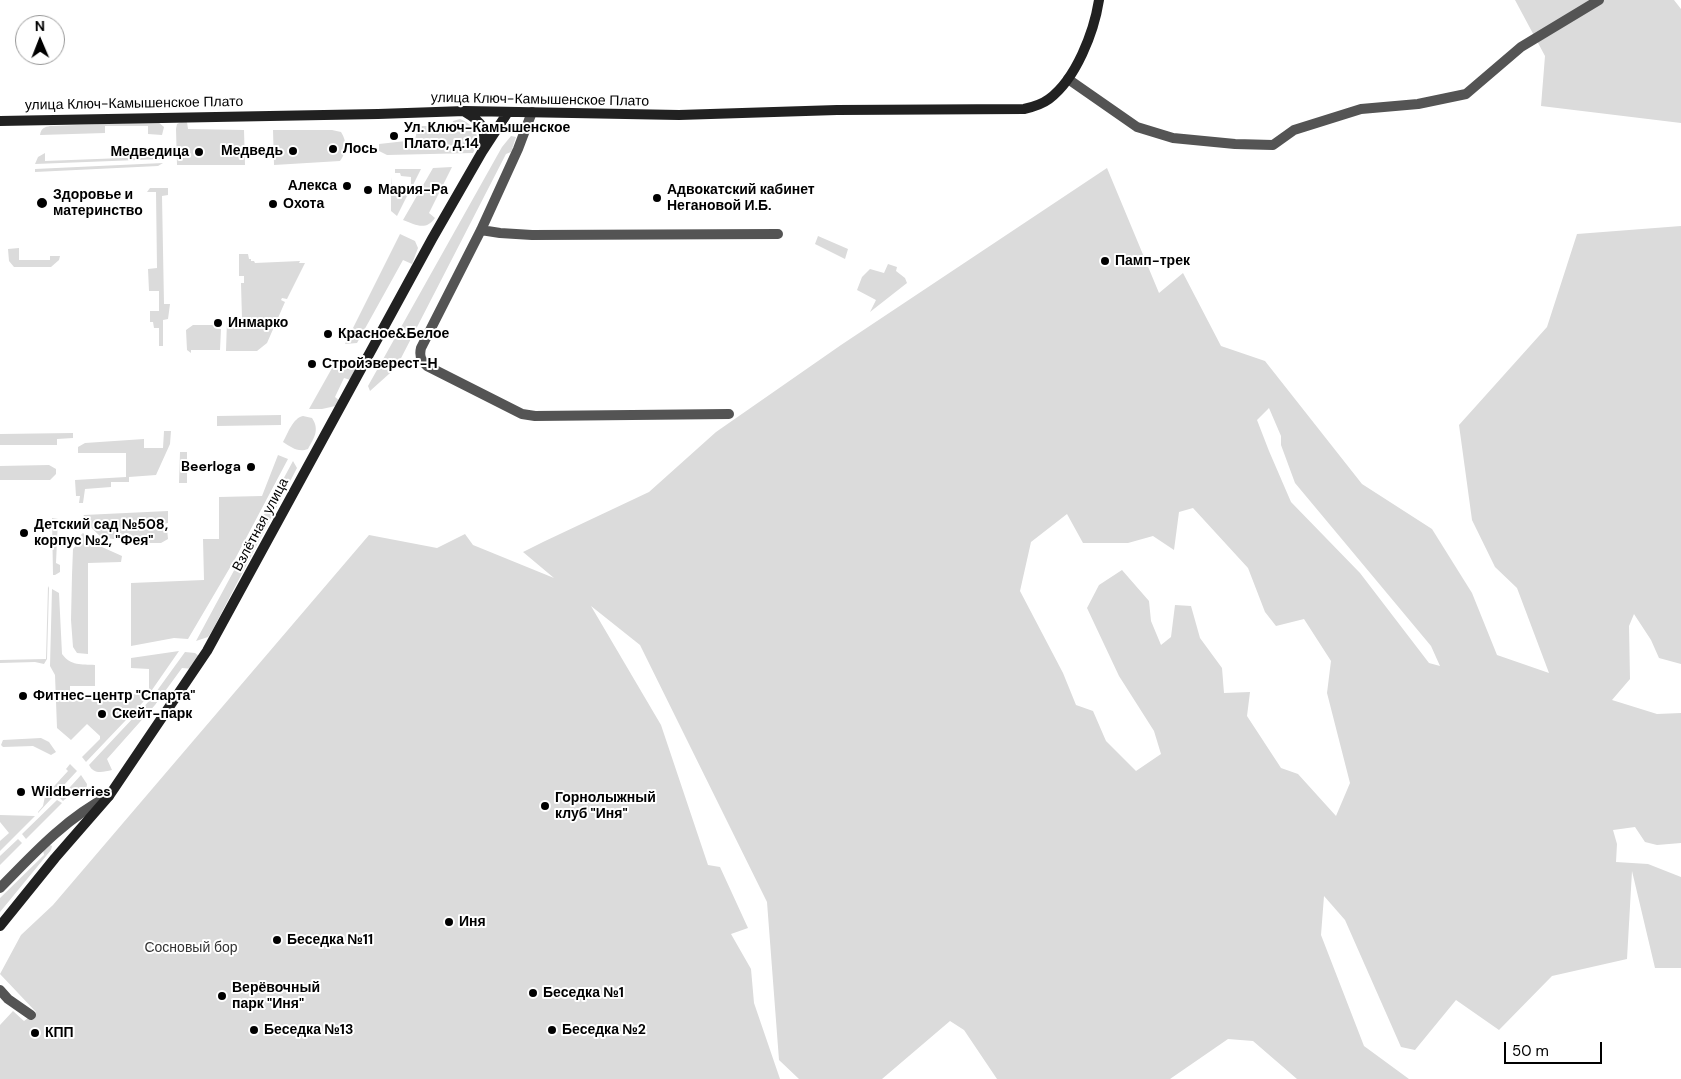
<!DOCTYPE html>
<meta charset="utf-8">
<style>
body{margin:0}
#map{position:relative;width:1681px;height:1079px;overflow:hidden;background:#fff;font-family:"DM Sans",sans-serif}
canvas{display:block}
.north{position:absolute;left:15px;top:15px;width:50px;height:50px;box-sizing:border-box;background:#fff;border:1px solid #999;border-radius:50%;rotate:359deg;font-size:14px;font-weight:700;line-height:20px;text-align:center;color:#000}
.north::after{content:'';display:block;margin:auto;width:18px;height:22px;background:#000;clip-path:polygon(50% 0,100% 100%,50% 72%,0 100%)}
.scale{position:absolute;left:1504px;top:1042px;width:98px;height:22px;box-sizing:border-box;border:2px solid #000;border-top:0;padding-left:6px;font-size:15px;line-height:18px;white-space:nowrap;color:#000;-webkit-text-stroke:4px #fff;paint-order:stroke}
</style>
<div id="map">
<canvas width="1681" height="1079"></canvas>
<div class="north">N</div>
<div class="scale">50 m</div>
</div>
<script>
const c = document.querySelector('canvas').getContext('2d');
c.lineJoin = 'round';
function fill(path, color) { c.fillStyle = color; c.fill(path, 'evenodd'); }
function trace(path, color, width, dash) { c.strokeStyle = color; c.lineWidth = width; c.lineCap = dash ? 'butt' : 'round'; c.setLineDash(dash || []); c.stroke(path); }
function label(font, color, halo, rows, align = 'center') {
  c.font = font + ' "DM Sans",sans-serif'; c.lineWidth = 4; c.setLineDash([]); c.textBaseline = 'middle'; c.strokeStyle = halo; c.fillStyle = color; for (const [text, x, y, turn = 0] of rows) {
    c.save(); c.translate(x, y); c.rotate((+turn || 0) * Math.PI / 180); c.textAlign = isNaN(turn) ? turn : align; if (halo) c.strokeText(text, 0, 0); c.fillText(text, 0, 0); c.restore();
  }
}
fill(new Path2D(`
 M 1515,0 L 1674,0 L 1681,9 L 1681,123 L 1541,106 L 1545,56 Z
 M 460,119 C 476,126 482,137 473,153 L 387,155 L 379,151 L 379,144 L 415,140 L 418,126 L 453,126 L 453,121 Z
 M 158,122 L 164,127 L 162,135 L 148,134 L 148,126 L 105,126 L 105,133 L 40,135 C 41,128 45,127 50,126 Z
 M 181,122 L 187,122 L 188,129 L 244,130 L 245,165 L 177,165 L 176,129 L 177,124 Z
 M 273,130 L 332,130 L 341,132 C 347,141 347,152 340,161 L 274,165 Z
 M 511,136 L 516,137 L 511,152 L 506,154 L 398,364 L 399,365 L 370,391 L 368,386 L 502,147 Z
 M 150,149 L 162,149 L 164,154 L 163,159 L 35,164 L 38,157 L 45,153 L 45,161 L 149,157 Z
 M 163,163 L 158,166 L 35,172 L 35,169 Z
 M 452,167 L 429,213 L 435,218 C 426,231 416,225 403,220 L 433,168 Z
 M 1107,168 L 1159,293 L 1183,273 L 1221,346 L 1265,361 L 1362,484 L 1432,529 L 1472,593 L 1497,655 L 1549,673 L 1517,588 L 1495,567 L 1472,520 L 1459,425 L 1547,327 L 1577,234 L 1681,226 L 1681,664 L 1659,658 L 1651,640 L 1634,614 L 1629,626 L 1630,679 L 1612,700 L 1657,714 L 1681,713 L 1681,843 L 1657,845 L 1645,842 L 1635,827 L 1613,830 L 1617,844 L 1616,862 L 1648,864 L 1681,877 L 1681,968 L 1655,968 L 1632,871 L 1627,959 L 1552,976 L 1499,1030 L 1456,1000 L 1415,1050 L 1401,1047 L 1345,920 L 1324,896 L 1321,935 L 1364,1046 L 1409,1079 L 1297,1079 L 1253,1041 L 1228,1039 L 1170,1079 L 997,1079 L 964,1030 L 950,1021 L 882,1079 L 799,1079 L 779,1060 L 767,902 L 640,645 L 591,606 L 661,725 L 708,865 L 720,867 L 748,928 L 731,934 L 751,969 L 754,1003 L 780,1079 L 0,1079 L 0,1025 L 13,1011 L 24,1021 L 36,1012 L 0,974 L 21,935 L 53,905 L 369,535 L 437,548 L 465,534 L 473,545 L 554,578 L 523,552 L 543,542 L 649,492 L 716,432 L 841,345 ZM 1269,408 L 1281,436 L 1281,445 L 1295,483 L 1431,646 L 1440,666 L 1429,663 L 1360,573 L 1291,502 L 1269,451 L 1257,420 ZM 1193,508 L 1248,568 L 1265,612 L 1276,626 L 1304,619 L 1331,661 L 1327,693 L 1350,783 L 1336,816 L 1298,774 L 1281,768 L 1247,716 L 1250,692 L 1224,693 L 1222,668 L 1200,638 L 1191,606 L 1175,605 L 1171,637 L 1161,645 L 1151,621 L 1149,601 L 1122,570 L 1099,585 L 1087,608 L 1119,676 L 1154,731 L 1161,754 L 1136,771 L 1106,741 L 1093,711 L 1076,705 L 1063,673 L 1020,591 L 1031,542 L 1067,514 L 1083,543 L 1128,543 L 1153,536 L 1174,550 L 1179,512 Z
 M 395,169 L 421,169 L 411,189 L 391,189 L 392,177 L 392,186 L 411,186 L 411,177 L 401,176 L 400,173 L 395,173 Z
 M 150,188 L 168,188 L 168,195 L 162,196 L 164,304 L 170,304 L 168,319 L 163,320 L 163,346 L 159,346 L 159,328 L 154,328 L 153,322 L 150,322 L 150,311 L 159,311 L 159,291 L 149,291 L 148,269 L 157,268 L 156,192 L 147,192 Z
 M 391,192 L 409,192 L 397,216 L 391,211 Z
 M 400,234 L 415,241 L 418,248 L 412,264 L 403,260 L 357,343 L 345,344 Z
 M 818,236 L 848,249 L 845,259 L 815,244 Z
 M 19,248 L 19,260 L 50,260 L 50,256 L 60,256 L 59,260 L 51,267 L 14,267 L 9,261 L 8,249 Z
 M 239,254 L 248,254 L 249,259 L 251,259 L 251,261 L 254,261 L 255,263 L 300,261 L 299,263 L 305,263 L 287,299 L 282,298 L 281,300 L 285,302 L 267,343 L 257,351 L 226,351 L 227,320 L 242,319 L 241,283 L 244,283 L 244,276 L 239,276 Z
 M 888,264 L 897,267 L 896,271 L 905,278 L 907,283 L 870,312 L 876,300 L 857,290 L 862,277 L 870,269 L 884,273 Z
 M 193,325 L 215,325 L 214,328 L 221,329 L 220,350 L 191,350 L 191,353 L 187,350 L 186,330 Z
 M 336,361 C 347,361 352,361 358,370 L 354,381 L 344,378 L 335,397 L 341,402 L 340,405 L 322,409 L 309,409 Z
 M 281,415 L 281,425 L 217,426 L 217,416 Z
 M 303,416 L 312,418 C 320,430 314,438 308,449 C 298,453 291,447 283,442 C 288,433 293,418 303,416 Z
 M 164,431 L 171,431 L 170,444 L 156,475 L 129,477 L 129,482 L 111,482 L 111,487 L 85,489 L 83,503 L 79,503 L 80,496 L 76,496 L 75,480 L 126,477 L 126,453 L 78,453 L 78,447 L 85,443 L 144,439 L 144,448 L 163,448 Z
 M 73,433 L 73,438 L 57,439 L 57,445 L 0,445 L 0,434 Z
 M 180,452 L 187,452 L 187,483 L 179,483 Z
 M 278,455 L 288,459 L 235,559 L 188,639 L 174,638 L 131,646 L 131,583 L 204,580 L 203,539 L 219,539 L 219,497 L 262,496 Z
 M 293,461 L 297,468 L 212,631 L 208,637 L 196,641 Z
 M 49,465 L 56,469 L 56,474 L 50,480 L 0,480 L 0,466 Z
 M 168,511 L 168,523 L 163,524 L 163,529 L 167,528 L 168,539 L 161,543 L 136,543 L 135,538 L 132,538 L 132,542 L 101,537 L 82,519 L 84,515 Z
 M 52,518 L 58,519 L 56,563 L 60,565 L 60,572 L 55,575 L 53,575 Z
 M 83,533 L 93,543 L 122,556 L 121,562 L 88,563 L 88,654 L 77,653 L 73,647 L 71,620 L 72,575 L 73,549 L 83,537 L 81,535 Z
 M 48,586 L 49,588 L 47,659 L 44,664 L 35,662 L 0,663 L 0,660 L 46,659 Z
 M 52,589 L 59,593 L 62,654 C 71,666 81,664 95,665 L 95,686 L 70,686 L 70,699 C 97,699 123,695 149,693 L 149,669 L 131,668 L 131,658 L 179,651 L 145,700 L 86,762 L 82,757 L 100,739 L 100,736 L 87,724 L 71,740 L 57,728 L 55,675 L 50,666 Z
 M 185,652 L 195,653 L 199,656 L 194,669 L 182,668 L 155,705 L 107,759 L 112,770 C 103,772 94,775 89,765 L 151,699 Z
 M 41,738 L 49,742 L 56,752 L 51,755 L 33,746 L 3,747 L 1,745 L 3,740 Z
 M 70,764 L 77,771 L 38,813 L 38,812 L 43,806 L 45,796 L 68,771 L 66,769 Z
 M 81,775 L 87,784 L 86,792 L 84,794 L 71,794 L 63,801 L 60,798 Z
 M 57,800 L 62,803 L 26,839 L 22,834 Z
 M 0,815 L 35,816 L 0,851 L 0,841 L 9,833 L 0,822 Z
 M 18,839 L 22,843 L 0,865 L 0,856 Z
 M 48,844 L 52,846 L 51,850 L 0,912 L 0,898 L 44,855 L 42,845 Z`), '#dbdbdb');
trace(new Path2D(`
 M 1068,79 L 1137,127 L 1173,138 L 1235,144 L 1273,145 L 1294,130 L 1361,109 L 1418,104 L 1466,94 L 1521,47 L 1599,0
 M 532,112 L 518,149 L 481,230 L 421,348 C 419,356 421,361 427,366 L 522,414 L 535,416 L 729,414
 M 481,230 L 500,233 L 532,235 L 778,234
 M 0,888 C 33,854 66,818 109,796
 M 0,990 L 8,999 L 31,1015`), '#545454', 10);
trace(new Path2D(`
 M 465,112 C 482,122 487,128 483,148
 M 0,121 L 378,114 L 465,111 L 679,115 L 837,110 L 1024,109 C 1033,107 1041,105 1049,99 C 1076,79 1094,32 1099,0
 M 0,926 L 55,858 L 109,796 L 207,651 L 432,239 L 482,152 L 508,112`), '#212121', 10);
for (const [x, y, r, color] of [
 [394,136,5,"#000"],
 [333,149,5,"#000"],
 [293,151,5,"#000"],
 [199,152,5,"#000"],
 [347,186,5,"#000"],
 [368,190,5,"#000"],
 [657,198,5,"#000"],
 [42,203,6,"#000"],
 [273,204,5,"#000"],
 [1105,261,5,"#000"],
 [218,323,5,"#000"],
 [328,334,5,"#000"],
 [312,364,5,"#000"],
 [251,467,5,"#000"],
 [24,533,5,"#000"],
 [23,696,5,"#000"],
 [102,714,5,"#000"],
 [21,792,5,"#000"],
 [545,806,5,"#000"],
 [449,922,5,"#000"],
 [277,940,5,"#000"],
 [533,993,5,"#000"],
 [222,996,5,"#000"],
 [254,1030,5,"#000"],
 [552,1030,5,"#000"],
 [35,1033,5,"#000"]
]) { const dot = new Path2D(); dot.arc(x, y, r, 0, 2 * Math.PI); c.fillStyle = color; c.fill(dot); trace(dot, '#fff', 2); }
label('14px', '#000', '#fff', [
 ["улица Ключ-Камышенское Плато",540,100,1],
 ["улица Ключ-Камышенское Плато",134,104,-1],
 ["Взлётная улица",261,525,-62]
]);
label('bold 14px', '#000', '#fff', [
 ["Ул. Ключ-Камышенское",404,128],
 ["Плато, д.14",404,144],
 ["Лось",343,149],
 ["Медведь",283,151,"right"],
 ["Медведица",189,152,"right"],
 ["Алекса",337,186,"right"],
 ["Мария-Ра",378,190],
 ["Адвокатский кабинет",667,190],
 ["Негановой И.Б.",667,206],
 ["Здоровье и",53,195],
 ["материнство",53,211],
 ["Охота",283,204],
 ["Памп-трек",1115,261],
 ["Инмарко",228,323],
 ["Красное&Белое",338,334],
 ["Стройэверест-Н",322,364],
 ["Beerloga",241,467,"right"],
 ["Детский сад №508,",34,525],
 ["корпус №2, \"Фея\"",34,541],
 ["Фитнес-центр \"Спарта\"",33,696],
 ["Скейт-парк",112,714],
 ["Wildberries",31,792],
 ["Горнолыжный",555,798],
 ["клуб \"Иня\"",555,814],
 ["Иня",459,922],
 ["Беседка №11",287,940],
 ["Верёвочный",232,988],
 ["парк \"Иня\"",232,1004],
 ["Беседка №1",543,993],
 ["Беседка №13",264,1030],
 ["Беседка №2",562,1030],
 ["КПП",45,1033]
], 'left');
label('14px', '#323232', '#fff', [
 ["Сосновый бор",191,948]
]);
</script>
